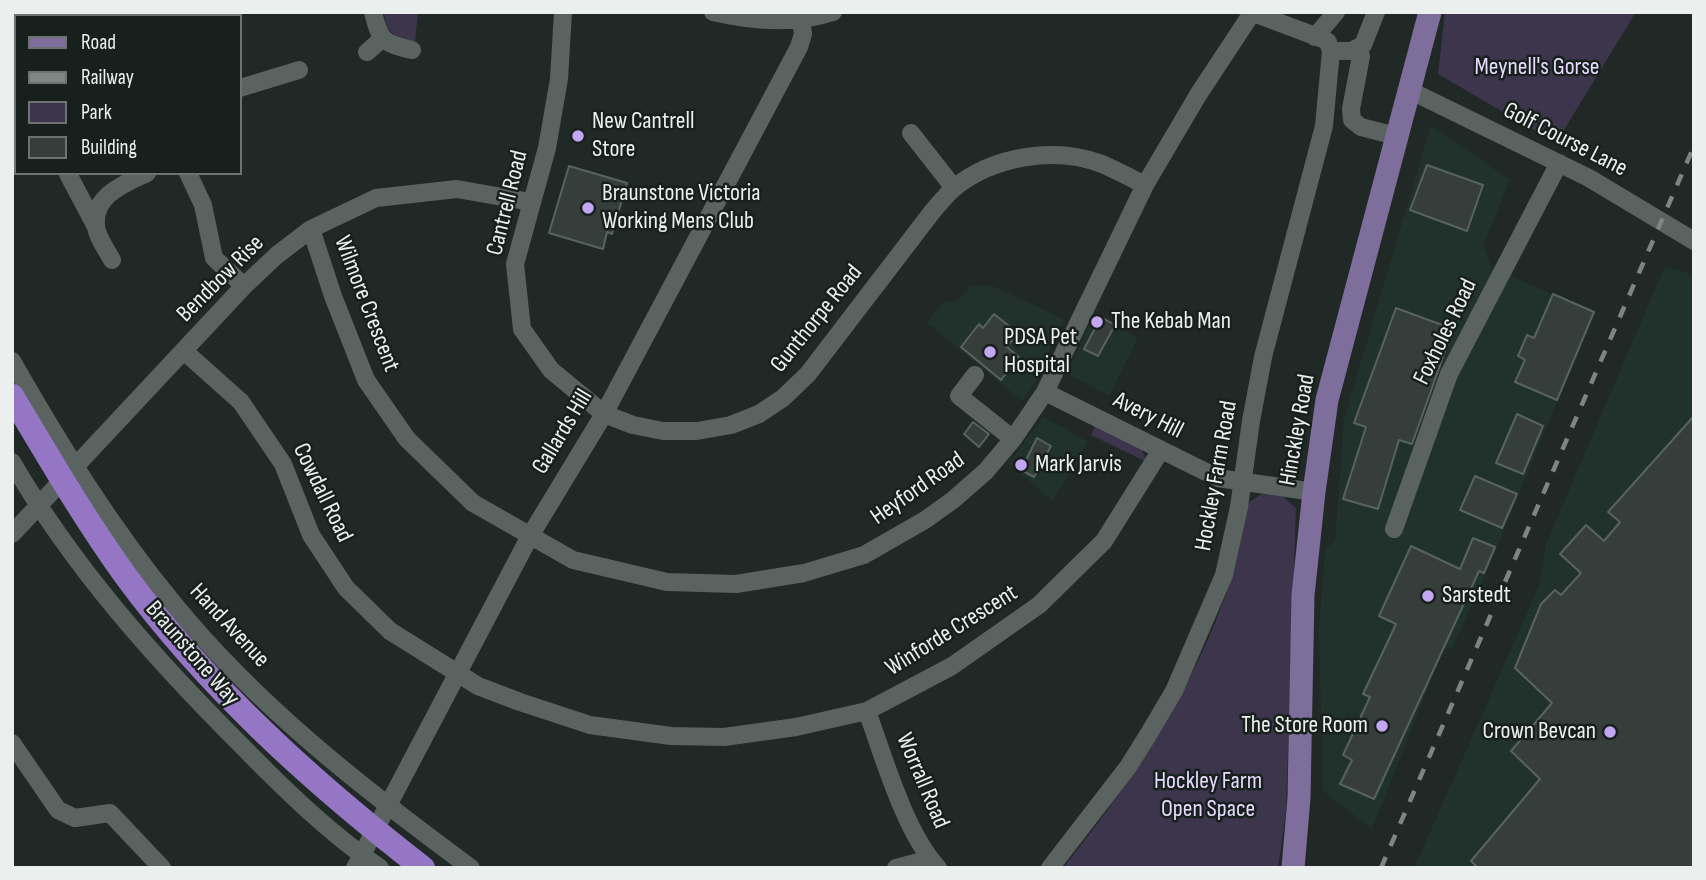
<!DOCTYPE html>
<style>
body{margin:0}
#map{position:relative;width:1706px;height:880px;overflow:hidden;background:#212927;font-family:"Sofia Sans Condensed",sans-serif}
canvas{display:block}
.frame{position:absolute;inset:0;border:14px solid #ebf0ef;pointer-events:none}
.legend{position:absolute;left:14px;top:14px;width:228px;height:161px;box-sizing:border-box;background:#18201d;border:2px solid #6c7371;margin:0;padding:9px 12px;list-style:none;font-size:21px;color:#ebf0ef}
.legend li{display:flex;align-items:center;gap:14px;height:35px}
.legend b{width:35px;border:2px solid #6c7371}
</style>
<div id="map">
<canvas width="1706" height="880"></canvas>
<div class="frame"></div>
<ul class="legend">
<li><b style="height:9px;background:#7d6e9c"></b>Road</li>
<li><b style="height:9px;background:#7e8583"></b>Railway</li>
<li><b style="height:19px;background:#3d354b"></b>Park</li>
<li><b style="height:19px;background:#353e3b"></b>Building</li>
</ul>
</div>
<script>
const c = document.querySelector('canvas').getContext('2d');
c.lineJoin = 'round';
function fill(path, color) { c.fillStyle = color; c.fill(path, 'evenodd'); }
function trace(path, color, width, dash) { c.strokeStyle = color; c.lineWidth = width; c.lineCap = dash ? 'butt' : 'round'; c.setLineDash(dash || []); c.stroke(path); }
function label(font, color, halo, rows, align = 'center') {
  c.font = font + ' "Sofia Sans Condensed",sans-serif'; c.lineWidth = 5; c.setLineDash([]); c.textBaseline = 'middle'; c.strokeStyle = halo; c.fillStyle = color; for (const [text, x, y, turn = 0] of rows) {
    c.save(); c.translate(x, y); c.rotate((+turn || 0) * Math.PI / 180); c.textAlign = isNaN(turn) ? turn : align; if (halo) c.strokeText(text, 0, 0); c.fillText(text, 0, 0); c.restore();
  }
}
fill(new Path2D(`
 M 1431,125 L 1510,180 L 1483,246 L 1492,268 L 1594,312 L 1482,583 L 1451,650 L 1444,647 L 1372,829 L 1323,791 L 1319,629 L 1325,550 L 1335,541 L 1344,419 Z
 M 1665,266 L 1694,275 L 1694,868 L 1414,868 L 1539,586 L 1546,544 Z
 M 990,285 L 1064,319 L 1034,385 L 1022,401 L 927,323 L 945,300 L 955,303 L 970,287 Z
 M 1094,314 L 1138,338 L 1109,396 L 1067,374 Z
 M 1043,417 L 1087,441 L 1075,466 L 1052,501 L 1009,463 Z`), '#21312c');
fill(new Path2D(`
 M 384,12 L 418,12 L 415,42 C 394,35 387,36 384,12 Z
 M 1445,12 L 1636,12 L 1556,143 L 1438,74 Z
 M 1096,424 L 1140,446 L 1147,462 L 1091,435 Z
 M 1262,494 L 1282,496 L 1296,508 L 1286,811 L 1278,868 L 1063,868 C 1128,787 1185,703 1222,605 C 1228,590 1233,575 1237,559 C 1242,541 1242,520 1249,502 Z`), '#3d354b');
const building = new Path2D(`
 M 1427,165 L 1483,185 L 1467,231 L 1410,210 Z
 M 569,166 L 627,183 L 612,234 L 607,232 L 603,249 L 549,233 Z
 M 1553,294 L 1594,312 L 1557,400 L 1515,382 L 1525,360 L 1518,356 L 1527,335 L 1534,338 Z
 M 1396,308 L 1453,329 L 1412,444 L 1399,440 L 1378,509 L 1343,499 L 1366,427 L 1354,423 Z
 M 994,314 L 1018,333 L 1007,347 L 1019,357 L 1001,380 L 961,347 L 979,324 L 983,328 Z
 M 1101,317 L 1115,325 L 1098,356 L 1084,349 Z
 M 1517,414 L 1543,426 L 1523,474 L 1496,463 Z
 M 1694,416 L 1694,868 L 1478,868 L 1471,861 L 1540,779 L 1511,751 L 1552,703 L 1515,668 L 1541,604 L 1555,590 L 1561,595 L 1581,573 L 1560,554 L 1586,525 L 1604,541 L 1620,522 L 1608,512 Z
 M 973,422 L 989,434 L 979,447 L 964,434 Z
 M 1037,438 L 1051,446 L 1034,477 L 1021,470 Z
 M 1475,476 L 1517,494 L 1502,528 L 1460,510 Z
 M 1473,538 L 1495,547 L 1484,573 L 1479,571 L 1374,799 L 1340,784 L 1352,760 L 1343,755 L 1370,697 L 1363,694 L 1396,624 L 1379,616 L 1411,546 L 1460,569 Z`);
fill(building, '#353e3b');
trace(building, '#58625f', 2);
trace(new Path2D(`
 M 373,12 C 380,41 383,43 412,50
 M 563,12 L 559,79 L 547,148 L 515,264 L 522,329 L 551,370 L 604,414 L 633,425 L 663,431 L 697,431 L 731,425 L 759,414 L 783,398 L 808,374 L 932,212 C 939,204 946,195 954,188 C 993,156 1055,146 1102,164 C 1116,170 1131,178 1145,185
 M 713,12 C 751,21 794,25 833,12
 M 12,16 L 23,12
 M 1315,37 L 1336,12
 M 1358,49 L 1361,56 L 1351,109 L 1352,120 L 1361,127 L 1396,136
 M 1331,51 L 1351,51 L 1363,45 L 1376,12
 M 367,52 L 382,39
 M 240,88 L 299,70
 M 1409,90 L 1589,178 L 1694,241
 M 911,133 L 954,188
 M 188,173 L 203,205 L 214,258 L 244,286
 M 68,174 L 95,225
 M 311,229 L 333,296 L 366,380 L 407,439 L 473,503 L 573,560 L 667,582 L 736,584 L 804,573 L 864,555 L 925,520 L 953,500 L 986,471 L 1013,439 L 1045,392 L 1145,185 L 1198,95 L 1252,13
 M 112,260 C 107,250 96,236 96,225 C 93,195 126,183 147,173
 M 184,351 L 241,402 L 283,464 L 311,535 L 346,588 L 390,631 L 478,686 L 520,702 L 590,725 L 671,736 L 724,737 L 796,727 L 867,711 L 952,666 L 1039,605 L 1104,541 L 1161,450
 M 12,361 C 60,445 112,529 174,604 C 258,707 365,790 471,868
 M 975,375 L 959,396 L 1013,439
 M 1045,392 L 1218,478 L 1314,492
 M 12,462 C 73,567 154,658 240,744 C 283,788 329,833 380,868
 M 1394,529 L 1449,374 L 1559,163
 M 12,534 L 244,286 L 277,255 L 311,229 L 376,198 L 457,189 L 531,202
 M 867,711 C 884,758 905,832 938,868
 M 12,743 L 58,810 L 75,818 L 110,813 L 162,868
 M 355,868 L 530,536 L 604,414 L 799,47 L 803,34 L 801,19
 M 896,868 L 930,859
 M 1050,868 L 1128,767 L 1148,735 L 1174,691 L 1224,575 L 1239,507 L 1251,421 L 1263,357 L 1324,126 L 1331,51 L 1328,42 L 1323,39 L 1251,12`), '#5a6360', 18);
trace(new Path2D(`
 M 1293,868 L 1299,798 L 1303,595 L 1314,492 L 1327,400 L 1430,12`), '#7d6e9c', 23);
trace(new Path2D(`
 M 12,396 C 48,456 84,518 125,575 C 208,688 313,783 423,868`), '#9576c4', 24);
trace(new Path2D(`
 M 1381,868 L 1694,146`), '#7e8583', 4.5, [12, 12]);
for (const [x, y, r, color] of [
 [578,136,7,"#c3a7f2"],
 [588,208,7,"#c3a7f2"],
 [1097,322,7,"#c3a7f2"],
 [990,352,7,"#c3a7f2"],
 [1021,465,7,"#c3a7f2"],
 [1428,596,7,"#c3a7f2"],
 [1382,726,7,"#c3a7f2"],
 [1610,732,7,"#c3a7f2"]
]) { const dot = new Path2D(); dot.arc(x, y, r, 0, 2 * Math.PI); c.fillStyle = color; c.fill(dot); trace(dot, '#18201d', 2.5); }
label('24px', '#e7dafe', '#18201d', [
 ["Meynell's Gorse",1537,68],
 ["Hockley Farm",1208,782],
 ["Open Space",1208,810]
]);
label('24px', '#ebf0ef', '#18201d', [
 ["New Cantrell",592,122],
 ["Store",592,150],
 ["Braunstone Victoria",602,194],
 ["Working Mens Club",602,222],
 ["The Kebab Man",1111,322],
 ["PDSA Pet",1004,338],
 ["Hospital",1004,366],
 ["Mark Jarvis",1035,465],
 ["Sarstedt",1442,596],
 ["The Store Room",1368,726,"right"],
 ["Crown Bevcan",1596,732,"right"]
], 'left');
label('24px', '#ebf0ef', '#18201d', [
 ["Golf Course Lane",1565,140,27],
 ["Cantrell Road",508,203,-76],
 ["Bendbow Rise",221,279,-45],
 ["Wilmore Crescent",366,304,69],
 ["Gunthorpe Road",817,319,-51],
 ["Foxholes Road",1446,332,-64],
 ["Avery Hill",1148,416,27],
 ["Hinckley Road",1298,430,-80],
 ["Gallards Hill",563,432,-59],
 ["Hockley Farm Road",1217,476,-80],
 ["Heyford Road",918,489,-35],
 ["Cowdall Road",322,493,64],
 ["Hand Avenue",229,626,47],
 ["Winforde Crescent",952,631,-32],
 ["Braunstone Way",192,654,49],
 ["Worrall Road",922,781,67]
]);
</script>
